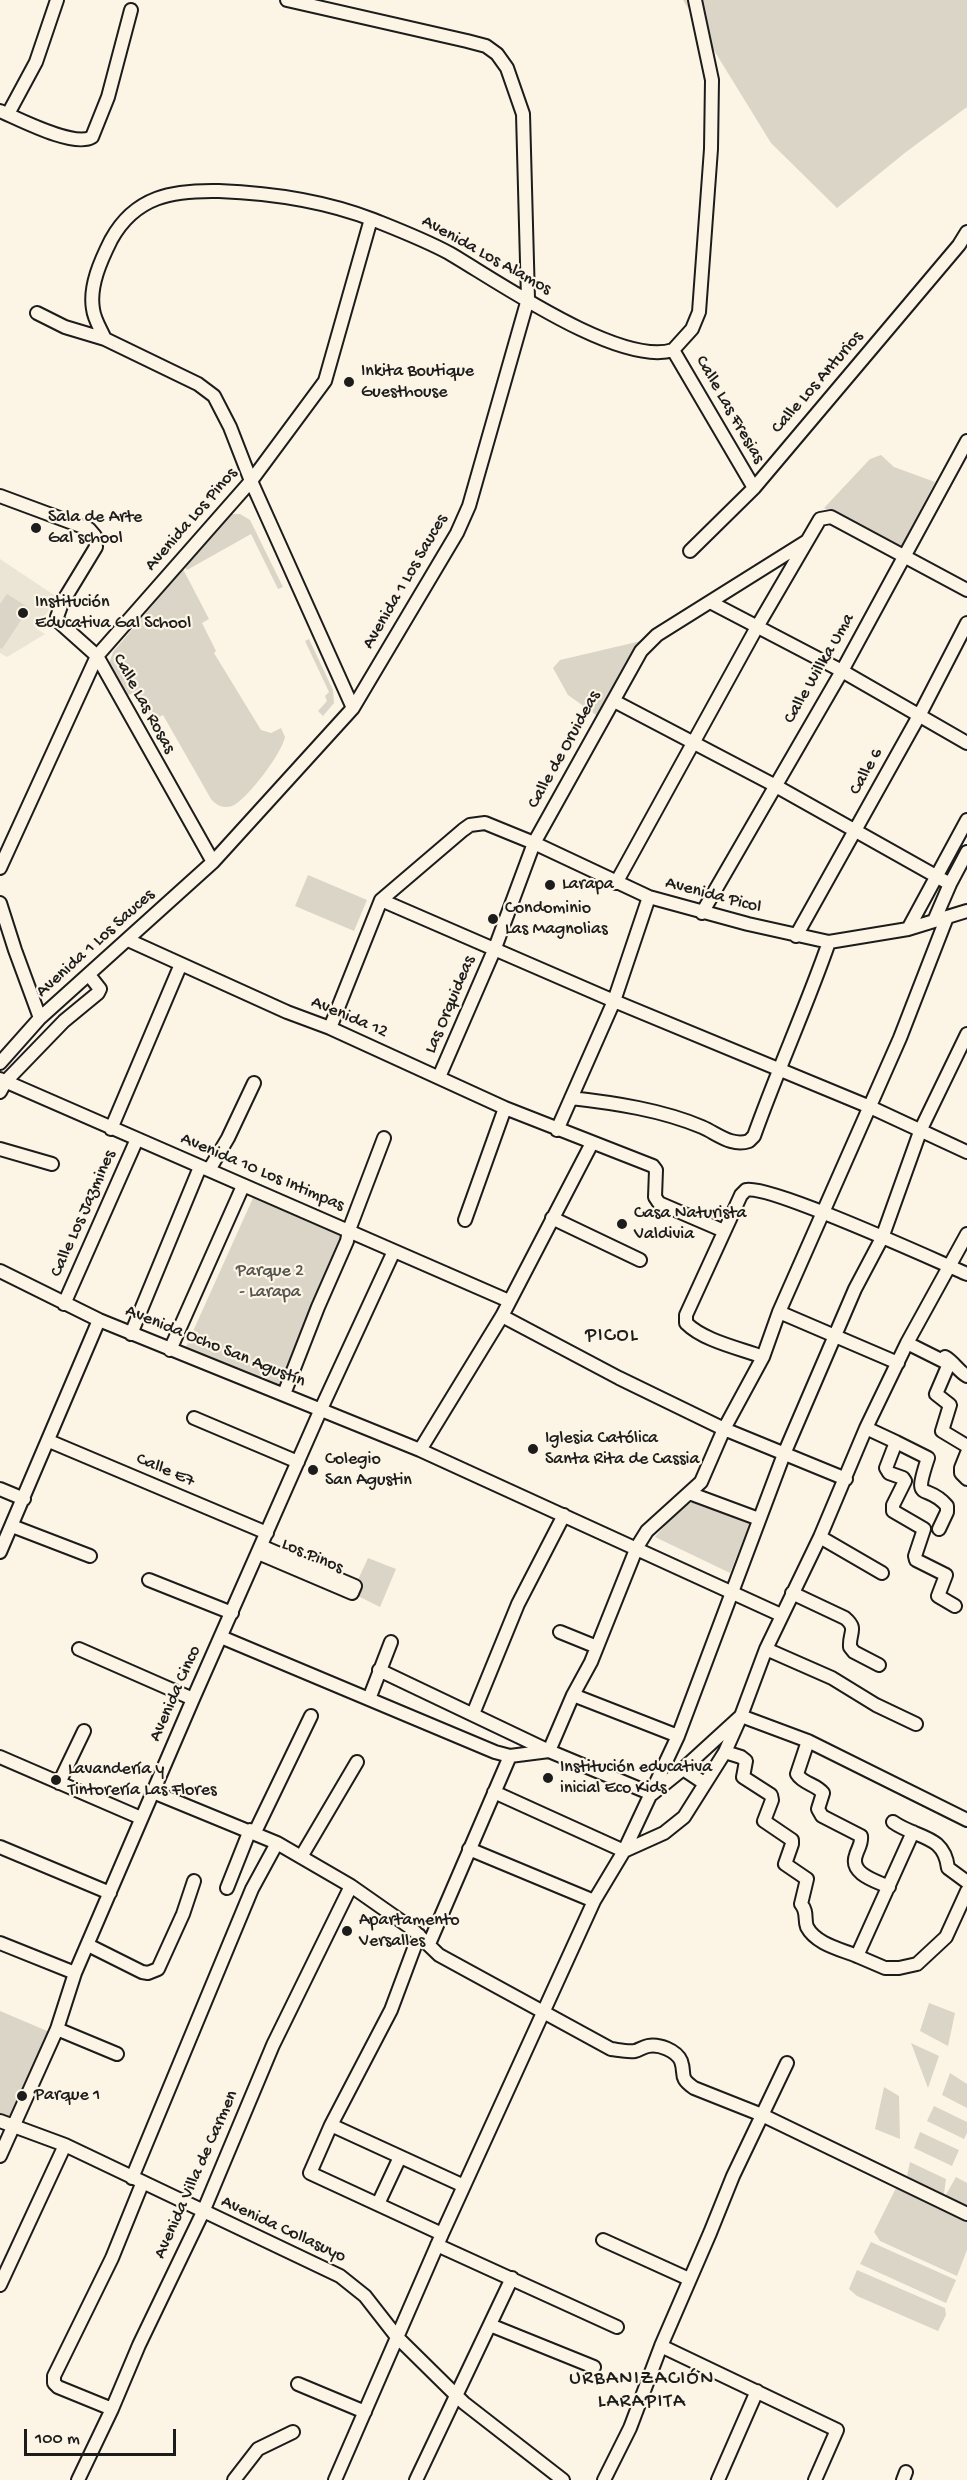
<!DOCTYPE html>
<meta charset="utf-8">
<style>
body{margin:0}
#map{position:relative;width:967px;height:2480px;overflow:hidden;background:#fcf5e5;font-family:"Gochi Hand",sans-serif}
canvas{display:block}
.scale{position:absolute;left:24px;top:2429px;width:152px;height:27px;box-sizing:border-box;border:3px solid #1c1c1c;border-top:0;padding-left:8px;font-size:18px;line-height:21px;white-space:nowrap;color:#1c1c1c;-webkit-text-stroke:4px #fcf5e5;paint-order:stroke}
</style>
<div id="map">
<canvas width="967" height="2480"></canvas>
<div class="scale">100 m</div>
</div>
<script>
const c = document.querySelector('canvas').getContext('2d');
c.lineJoin = 'round';
function fill(path, color) { c.fillStyle = color; c.fill(path, 'evenodd'); }
function trace(path, color, width, dash) { c.strokeStyle = color; c.lineWidth = width; c.lineCap = dash ? 'butt' : 'round'; c.setLineDash(dash || []); c.stroke(path); }
function label(font, color, halo, rows, align = 'center') {
  c.font = font + ' "Gochi Hand",sans-serif'; c.lineWidth = 4.5; c.setLineDash([]); c.textBaseline = 'middle'; c.strokeStyle = halo; c.fillStyle = color; for (const [text, x, y, turn = 0] of rows) {
    c.save(); c.translate(x, y); c.rotate((+turn || 0) * Math.PI / 180); c.textAlign = isNaN(turn) ? turn : align; if (halo) c.strokeText(text, 0, 0); c.fillText(text, 0, 0); c.restore();
  }
}
fill(new Path2D(`
 M 0,559 L 57,597 L 37,629 L 45,634 L 7,657 L 0,653 Z`), '#ebe5d6');
fill(new Path2D(`
 M 683,0 L 967,0 L 967,107 L 906,152 L 837,208 L 771,143 Z
 M 881,455 L 894,467 L 935,482 L 901,547 L 824,508 L 870,459 Z
 M 232,514 L 240,514 L 250,520 L 283,587 L 278,589 L 251,534 L 187,570 L 185,567 L 224,519 Z
 M 183,569 L 209,619 L 202,623 L 216,651 L 214,653 L 261,730 L 271,733 L 281,728 L 285,737 C 282,753 247,800 232,806 C 223,809 216,805 211,799 L 163,715 L 152,721 L 137,691 L 124,697 L 109,664 L 113,652 Z
 M 7,594 L 29,608 L 2,649 L 0,648 L 0,604 Z
 M 309,639 L 333,690 L 334,703 L 323,716 L 318,711 L 327,701 L 325,696 L 329,692 L 305,641 Z
 M 641,641 L 599,717 L 568,695 L 553,668 L 560,660 Z
 M 308,875 L 367,900 L 354,931 L 295,906 Z
 M 253,1198 L 345,1237 L 278,1387 L 185,1349 Z
 M 698,1500 L 751,1520 L 730,1573 L 655,1537 L 680,1508 Z
 M 368,1558 L 396,1569 L 380,1607 L 352,1593 Z
 M 929,2003 L 955,2013 L 948,2046 L 920,2031 Z
 M 0,2011 L 52,2033 L 12,2118 L 0,2114 Z
 M 911,2043 L 939,2056 L 928,2088 Z
 M 950,2073 L 967,2084 L 967,2108 L 942,2095 Z
 M 884,2087 L 899,2096 L 900,2139 L 875,2129 Z
 M 934,2106 L 967,2122 L 967,2133 L 964,2139 L 927,2121 Z
 M 920,2132 L 959,2150 L 952,2166 L 914,2148 Z
 M 910,2162 L 946,2179 L 944,2194 L 907,2176 Z
 M 956,2177 L 967,2183 L 967,2208 L 944,2198 Z
 M 897,2186 L 967,2218 L 967,2250 L 957,2276 L 880,2241 L 874,2232 Z
 M 871,2242 L 956,2280 L 946,2303 L 860,2264 Z
 M 857,2270 L 945,2308 L 946,2315 L 938,2331 L 857,2296 L 849,2289 Z`), '#dbd5c8');
const minor = new Path2D(`
 M 0,111 C 19,119 74,148 92,137 L 108,97 L 131,10
 M 8,114 L 36,62 L 57,0
 M 37,313 L 65,327 L 105,339
 M 673,350 L 754,488
 M 0,496 L 89,529 L 95,536 L 96,547 L 62,603 L 57,617 L 59,622 L 97,656 L 213,862
 M 690,551 L 754,488 L 959,245 L 967,232
 M 710,602 L 842,671 L 967,743
 M 614,701 L 774,785 L 950,884
 M 353,708 L 251,481 L 230,427 L 214,396 L 198,384 L 105,339 C 101,330 94,319 93,309 C 89,286 101,260 111,240 C 135,196 173,190 219,191 C 271,193 325,201 374,220 C 399,230 425,240 449,253 C 497,281 620,367 673,350 L 692,329 L 699,312 L 711,149 L 712,80 L 695,0
 M 0,868 L 97,656 L 251,481 L 325,381 L 371,219
 M 616,883 L 757,627 L 820,519 L 831,517 L 967,590
 M 381,900 L 614,1001 L 870,1107 L 967,1152
 M 0,903 L 15,950 L 40,1018
 M 702,913 L 842,671 L 967,441
 M 934,921 L 950,884 L 967,852
 M 908,929 L 967,820
 M 796,936 L 920,714 L 967,623
 M 128,940 L 287,1012 L 330,1028 L 505,1108 L 653,1166 L 656,1170 L 655,1197 L 659,1203 L 724,1231
 M 330,1028 L 381,900 L 463,830 L 470,825 L 485,823 L 534,843 L 649,897 L 748,924 L 829,942 L 908,929 L 967,911
 M 0,1063 L 40,1018 L 213,862 L 353,708 L 457,533 L 469,506 L 528,299 L 523,114 L 507,68 L 497,54 L 486,46 L 467,41 L 287,0
 M 439,1077 L 495,948 L 534,843 L 641,651 L 657,635 L 807,541
 M 0,1079 L 509,1301
 M 0,1092 L 6,1081 L 64,1021 L 98,993 L 100,989 L 89,975
 M 571,1098 C 615,1103 662,1110 702,1127 C 718,1134 732,1147 749,1141 L 754,1136 C 777,1071 806,1008 829,942
 M 111,1129 L 181,964
 M 557,1130 L 614,1001 L 649,897
 M 0,1149 L 52,1164
 M 209,1170 L 228,1138 L 254,1083
 M 552,1218 L 640,1260
 M 465,1220 L 505,1108
 M 0,1271 L 99,1320 L 420,1450 L 781,1615
 M 64,1304 L 137,1139
 M 779,1312 L 898,1363
 M 502,1316 L 619,1378 L 724,1429 L 846,1479
 M 131,1334 L 200,1167
 M 907,1343 L 945,1362 L 948,1366 L 936,1394 L 950,1405 L 942,1431 L 967,1446
 M 170,1350 L 243,1186
 M 763,1357 C 739,1348 704,1341 686,1323 L 686,1315 L 741,1195 L 746,1190 C 769,1184 934,1260 967,1274
 M 945,1357 C 954,1362 958,1371 967,1376
 M 284,1394 L 318,1307 L 347,1241 L 349,1230 L 384,1138
 M 194,1418 L 298,1462
 M 866,1428 L 896,1442 L 886,1468 L 889,1473 L 903,1478 L 905,1481 L 893,1505 L 893,1511 L 924,1529 L 915,1556 L 916,1560 L 946,1575 L 938,1596 L 955,1606
 M 49,1441 L 267,1533
 M 896,1442 L 928,1458 C 912,1506 926,1481 947,1506 L 947,1512 L 939,1529
 M 420,1450 L 502,1316 L 592,1143
 M 967,1453 L 961,1468 L 961,1473 L 967,1479
 M 0,1489 L 24,1499
 M 689,1493 L 759,1519
 M 12,1526 L 90,1556
 M 820,1537 L 882,1573
 M 0,1552 L 99,1320
 M 258,1553 L 352,1593 L 355,1586 L 261,1546
 M 149,1580 L 232,1613
 M 792,1593 L 845,1618 C 858,1629 849,1632 850,1647 L 854,1652 L 879,1665
 M 560,1632 L 597,1647
 M 221,1637 L 495,1752 L 510,1756 L 549,1751 L 573,1695 L 591,1662 L 637,1547 L 647,1531 L 701,1482 L 724,1429 L 763,1357 L 779,1312 L 900,1038 L 947,917
 M 79,1649 L 193,1699
 M 766,1649 L 832,1678 L 876,1705 L 916,1724
 M 379,1670 L 549,1751 L 652,1794 L 683,1769 L 741,1716 L 766,1649 L 820,1537 L 866,1428 L 907,1343 L 967,1234
 M 573,1695 L 678,1736
 M 369,1699 L 391,1642
 M 473,1714 L 518,1604 L 564,1515
 M 808,1741 L 797,1774 C 803,1784 816,1784 823,1793 L 818,1809 L 822,1816 L 861,1836 C 862,1844 858,1848 856,1855 C 849,1874 876,1881 889,1887
 M 725,1752 L 741,1757 L 746,1761 L 743,1777 L 771,1795 L 772,1800 L 764,1821 L 792,1840 L 792,1844 L 785,1864 L 807,1879 L 801,1904 C 808,1912 804,1919 807,1927 C 816,1944 840,1949 857,1956 L 913,1832
 M 0,1757 L 141,1818
 M 683,1769 L 704,1783
 M 59,1783 L 84,1731
 M 153,1792 L 277,1843 L 351,1886 L 411,1928 L 439,1955 L 611,2049 C 619,2050 627,2052 635,2051 C 639,2050 643,2047 648,2046 C 659,2044 676,2050 681,2061 C 686,2075 678,2077 694,2088 L 762,2115 L 967,2214
 M 494,1792 L 624,1851 L 664,1833 L 684,1817 L 725,1752 L 741,1716 L 808,1741 L 967,1820
 M 893,1822 C 917,1839 944,1834 948,1868 L 967,1882
 M 255,1832 L 311,1716
 M 0,1847 L 110,1893
 M 469,1849 L 594,1901
 M 301,1857 L 357,1762
 M 227,1888 L 250,1830
 M 419,1935 L 391,2010 L 331,2125 L 310,2173 L 442,2234
 M 0,1943 L 75,1973
 M 429,1944 L 510,1756
 M 88,1945 L 142,1972 L 148,1973 L 158,1969 L 183,1914 L 194,1881
 M 857,1956 L 885,1968 L 899,1968 L 917,1964 L 946,1937 L 967,1891
 M 57,2029 L 117,2054
 M 0,2121 L 65,2145 L 340,2276 L 365,2296 L 397,2337 L 464,2403 L 563,2480
 M 331,2125 L 464,2186
 M 0,2156 L 57,2029 L 75,1973 L 193,1699 L 321,1409 L 394,1251
 M 132,2178 L 252,1889 L 277,1843
 M 378,2204 L 400,2157
 M 603,2240 L 689,2279
 M 437,2245 L 617,2327
 M 0,2285 L 65,2145
 M 490,2325 L 594,2367
 M 661,2346 L 837,2430 L 815,2480
 M 298,2384 L 365,2412
 M 112,2409 L 58,2387 L 54,2383 L 54,2376 L 112,2258 L 142,2184
 M 78,2480 L 112,2409 L 139,2345 L 203,2212 L 273,2045 L 351,1886
 M 234,2480 L 258,2449 L 293,2432
 M 335,2480 L 442,2234 L 594,1901 L 624,1851 L 678,1736 L 784,1454 L 855,1289 L 882,1238 L 921,1129 L 967,1034
 M 416,2480 L 512,2278
 M 604,2480 L 630,2428 L 661,2346 L 710,2233 L 733,2176 L 787,2063
 M 718,2480 L 757,2391
 M 903,2480 L 906,2472`);
trace(minor, '#1c1c1c', 16);
trace(minor, '#fcf5e5', 12);
for (const [x, y, r, color] of [
 [349,382,6,"#1c1c1c"],
 [36,528,6,"#1c1c1c"],
 [23,613,6,"#1c1c1c"],
 [550,885,6,"#1c1c1c"],
 [493,919,6,"#1c1c1c"],
 [622,1224,6,"#1c1c1c"],
 [533,1449,6,"#1c1c1c"],
 [313,1470,6,"#1c1c1c"],
 [548,1778,6,"#1c1c1c"],
 [56,1780,6,"#1c1c1c"],
 [347,1931,6,"#1c1c1c"],
 [22,2096,6,"#1c1c1c"]
]) { const dot = new Path2D(); dot.arc(x, y, r, 0, 2 * Math.PI); c.fillStyle = color; c.fill(dot); trace(dot, '#fcf5e5', 2); }
label('18px', '#1c1c1c', '#fcf5e5', [
 ["Avenida Los Alamos",486,256,29],
 ["Calle Los Anturios",818,383,-49],
 ["Calle Las Fresias",729,410,60],
 ["Avenida Los Pinos",192,520,-49],
 ["Avenida 1 Los Sauces",406,582,-60],
 ["Calle Willka Uma",820,669,-60],
 ["Calle Las Rosas",143,704,61],
 ["Calle de Oruideas",565,750,-61],
 ["Calle 6",867,772,-61],
 ["Avenida Picol",713,896,15],
 ["Avenida 1 Los Sauces",96,944,-42],
 ["Las Orquideas",451,1005,-67],
 ["Avenida 12",349,1018,23],
 ["Avenida 10 Los Intimpas",262,1173,23],
 ["Calle Los Jazmines",84,1214,-66],
 ["Avenida Ocho San Agustín",215,1347,22],
 ["Calle E7",165,1471,23],
 ["Los Pinos",312,1557,23],
 ["Avenida Cinco",176,1694,-66],
 ["Avenida Villa de Carmen",197,2175,-66],
 ["Avenida Collasuyo",283,2230,25]
]);
label('18px', '#1c1c1c', '#fcf5e5', [
 ["Inkita Boutique",361,372],
 ["Guesthouse",361,393],
 ["Sala de Arte",48,518],
 ["Gal school",48,539],
 ["Institución",35,603],
 ["Educativa Gal School",35,624],
 ["Larapa",562,885],
 ["Condominio",505,909],
 ["Las Magnolias",505,930],
 ["Casa Naturista",634,1214],
 ["Valdivia",634,1235],
 ["Iglesia Católica",545,1439],
 ["Santa Rita de Cassia",545,1460],
 ["Colegio",325,1460],
 ["San Agustin",325,1481],
 ["Institución educativa",560,1768],
 ["inicial Eco Kids",560,1789],
 ["Lavandería y",68,1770],
 ["Tintorería Las Flores",68,1791],
 ["Apartamento",359,1921],
 ["Versalles",359,1942],
 ["Parque 1",34,2096]
], 'left');
label('18px', '#555450', '#fcf5e5', [
 ["Parque 2",270,1272],
 ["- Larapa",270,1293]
]);
c.letterSpacing = '1.5px';
label('20px', '#1c1c1c', '#fcf5e5', [
 ["PICOL",612,1337],
 ["URBANIZACIÓN",642,2380],
 ["LARAPITA",642,2403]
]);
c.letterSpacing = '0px';
</script>
